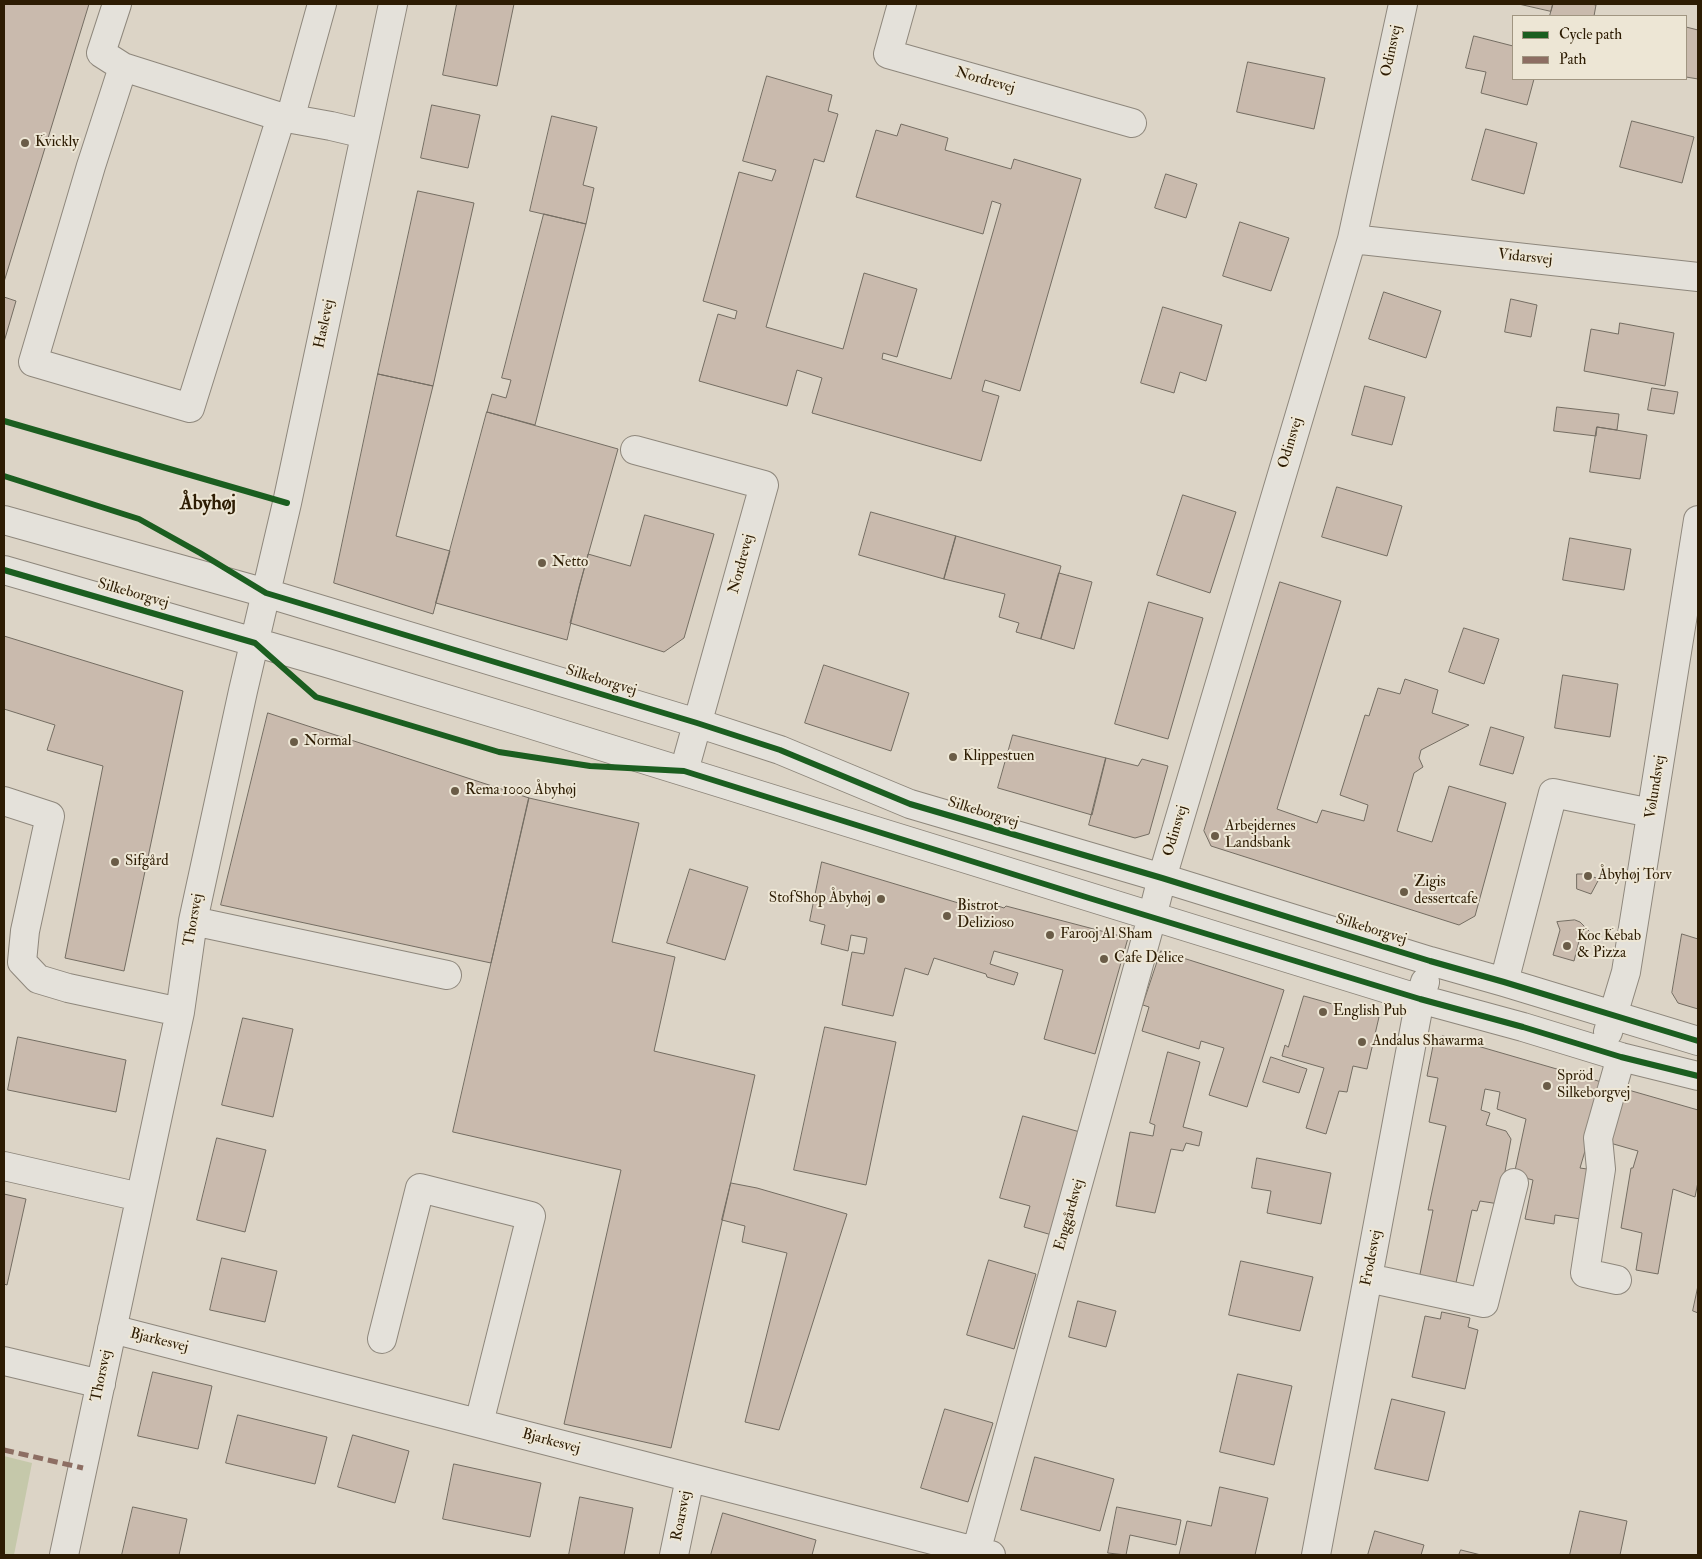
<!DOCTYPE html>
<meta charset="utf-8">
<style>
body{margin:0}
#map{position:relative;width:1702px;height:1559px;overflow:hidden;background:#dcd4c6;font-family:"IM FELL Double Pica",serif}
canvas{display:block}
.frame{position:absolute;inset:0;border:5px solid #2d1c03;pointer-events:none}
.legend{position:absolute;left:1512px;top:15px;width:175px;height:65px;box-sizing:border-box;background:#ede6d5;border:1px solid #a09581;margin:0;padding:6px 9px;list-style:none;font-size:15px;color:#2d1c03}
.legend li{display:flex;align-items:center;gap:10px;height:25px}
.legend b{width:25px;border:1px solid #a09581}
</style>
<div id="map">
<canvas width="1702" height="1559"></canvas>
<div class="frame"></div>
<ul class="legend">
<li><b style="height:6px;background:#1b5e20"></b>Cycle path</li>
<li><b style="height:6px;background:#8d6e63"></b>Path</li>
</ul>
</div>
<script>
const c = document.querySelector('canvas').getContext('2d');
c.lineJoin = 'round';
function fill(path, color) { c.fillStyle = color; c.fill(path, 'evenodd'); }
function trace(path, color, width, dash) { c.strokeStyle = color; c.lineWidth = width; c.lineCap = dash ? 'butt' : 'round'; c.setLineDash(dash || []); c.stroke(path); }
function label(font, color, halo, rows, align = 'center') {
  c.font = font + ' "IM FELL Double Pica",serif'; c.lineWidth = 4; c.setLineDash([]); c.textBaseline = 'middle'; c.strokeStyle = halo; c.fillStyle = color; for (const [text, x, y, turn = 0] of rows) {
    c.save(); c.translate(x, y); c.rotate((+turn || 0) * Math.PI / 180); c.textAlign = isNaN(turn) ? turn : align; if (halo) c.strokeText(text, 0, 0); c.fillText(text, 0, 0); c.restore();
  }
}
fill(new Path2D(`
 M 4,1456 L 32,1463 L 14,1555 L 4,1555 Z`), '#c5c8aa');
const building = new Path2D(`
 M 4,4 L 89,4 L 4,282 Z
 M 457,4 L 514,4 L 497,86 L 443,75 Z
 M 1519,4 L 1553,4 L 1551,11 Z
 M 1553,4 L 1591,4 L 1596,5 L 1594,16 L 1550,16 Z
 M 1686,27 L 1698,30 L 1698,79 L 1686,77 Z
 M 1474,36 L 1513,46 L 1513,79 L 1534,79 L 1527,105 L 1481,93 L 1486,72 L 1466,68 Z
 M 1248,62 L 1325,78 L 1314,129 L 1237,112 Z
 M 767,76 L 832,95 L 828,111 L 838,114 L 824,162 L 814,159 L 766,327 L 843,349 L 864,273 L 917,289 L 897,357 L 883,353 L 882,359 L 951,379 L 1001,204 L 992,201 L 983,234 L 856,197 L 876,130 L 897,136 L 901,124 L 948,138 L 945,150 L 1011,169 L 1014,159 L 1081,179 L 1020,391 L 985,380 L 982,391 L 999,396 L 981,461 L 812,413 L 822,378 L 797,370 L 787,406 L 699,381 L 718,314 L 735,319 L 737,311 L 703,301 L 739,172 L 772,181 L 776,170 L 743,161 Z
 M 432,105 L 480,115 L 468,168 L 421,158 Z
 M 552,116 L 597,127 L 583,185 L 594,188 L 586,224 L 530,211 Z
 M 1632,121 L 1694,137 L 1682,183 L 1620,167 Z
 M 1486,129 L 1537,143 L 1524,194 L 1472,180 Z
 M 1166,174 L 1197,184 L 1186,218 L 1155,208 Z
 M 418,191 L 474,203 L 433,386 L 378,374 Z
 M 544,214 L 586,224 L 535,425 L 487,412 L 492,394 L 506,398 L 511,380 L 502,378 Z
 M 1240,222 L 1289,238 L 1271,291 L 1223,276 Z
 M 1384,292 L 1441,311 L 1426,358 L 1369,339 Z
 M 4,297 L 16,301 L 4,342 Z
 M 1511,299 L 1537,305 L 1531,337 L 1505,332 Z
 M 1163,307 L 1222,325 L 1206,381 L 1180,372 L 1174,393 L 1141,383 Z
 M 1620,323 L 1674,333 L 1665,386 L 1584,371 L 1591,329 L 1618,334 Z
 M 378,374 L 433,386 L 396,536 L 450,551 L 433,614 L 334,583 Z
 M 1365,386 L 1405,397 L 1392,445 L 1352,435 Z
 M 1652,388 L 1678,392 L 1674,414 L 1648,410 Z
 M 1557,407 L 1619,414 L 1617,430 L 1597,427 L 1596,436 L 1554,431 Z
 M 487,412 L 618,449 L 579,587 L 567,640 L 436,603 Z
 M 1597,427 L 1647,435 L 1640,479 L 1590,472 Z
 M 1337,487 L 1402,506 L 1387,556 L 1322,537 Z
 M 1183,495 L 1236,512 L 1210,593 L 1157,575 Z
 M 871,512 L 956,536 L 944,579 L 859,555 Z
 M 645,515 L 714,534 L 684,638 L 664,652 L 570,623 L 588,554 L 630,566 Z
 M 956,536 L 1061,566 L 1041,639 L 1016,632 L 1019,623 L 999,617 L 1005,594 L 944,579 Z
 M 1570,538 L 1631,549 L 1624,590 L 1563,580 Z
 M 1059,573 L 1092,582 L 1074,649 L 1041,639 Z
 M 1280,582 L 1341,601 L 1277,809 L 1317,823 L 1322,810 L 1364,821 L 1368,805 L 1340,795 L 1365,715 L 1369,716 L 1378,688 L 1400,694 L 1405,679 L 1438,690 L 1432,713 L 1469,725 L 1421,750 L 1419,758 L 1423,767 L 1414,773 L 1397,831 L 1432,842 L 1449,786 L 1506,803 L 1475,916 L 1459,925 L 1211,846 L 1204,831 Z
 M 1149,602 L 1203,618 L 1168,739 L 1115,724 Z
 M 1464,628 L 1499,639 L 1484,684 L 1449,672 Z
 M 4,636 L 183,691 L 124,971 L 65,958 L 103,766 L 47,750 L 55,725 L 4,709 Z
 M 824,665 L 909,693 L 891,751 L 805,723 Z
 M 1563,675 L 1618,684 L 1610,737 L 1555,728 Z
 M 268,713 L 529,798 L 491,963 L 221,905 Z
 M 1491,727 L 1524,737 L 1513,774 L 1480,765 Z
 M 1013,735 L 1106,758 L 1092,815 L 998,788 Z
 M 1106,758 L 1138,766 L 1142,759 L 1168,766 L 1149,834 L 1135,838 L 1089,825 Z
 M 529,798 L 639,823 L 612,942 L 675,957 L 654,1051 L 755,1075 L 671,1448 L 564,1424 L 621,1170 L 453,1132 Z
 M 822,862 L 985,911 L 989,903 L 1004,908 L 1006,906 L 1128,938 L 1095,1054 L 1044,1039 L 1063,970 L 994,951 L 990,964 L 1018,973 L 1014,985 L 987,977 L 986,974 L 934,958 L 928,975 L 905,968 L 893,1016 L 842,1005 L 852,952 L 864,954 L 867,938 L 851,935 L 848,951 L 821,944 L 825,925 L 810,921 Z
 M 690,869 L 748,887 L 725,960 L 667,943 Z
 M 1577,874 L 1585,874 L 1599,879 L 1591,894 L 1577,889 Z
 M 1575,920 L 1580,922 L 1590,932 L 1580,937 L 1574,961 L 1553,955 L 1560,930 L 1557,922 Z
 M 1682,934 L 1698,939 L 1698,1009 L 1678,1003 L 1672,993 Z
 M 1161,951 L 1284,990 L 1247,1107 L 1209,1095 L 1224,1048 L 1201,1041 L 1199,1049 L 1142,1031 L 1149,1007 L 1143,1005 Z
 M 1304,996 L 1379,1017 L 1367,1069 L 1353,1066 L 1347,1092 L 1339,1091 L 1326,1134 L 1306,1128 L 1324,1068 L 1282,1056 L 1285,1045 L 1288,1047 Z
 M 243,1018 L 293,1029 L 273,1117 L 222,1105 Z
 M 825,1027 L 896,1042 L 866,1185 L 794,1170 Z
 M 1443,1036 L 1605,1083 L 1580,1168 L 1594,1170 L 1587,1220 L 1555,1215 L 1554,1224 L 1525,1219 L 1533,1180 L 1514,1175 L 1526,1119 L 1497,1109 L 1500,1092 L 1485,1089 L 1481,1110 L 1490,1113 L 1486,1125 L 1506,1131 L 1511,1139 L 1499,1204 L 1480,1201 L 1477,1211 L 1472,1210 L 1455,1287 L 1419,1279 L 1433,1210 L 1428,1210 L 1446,1126 L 1429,1122 L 1438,1078 L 1427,1076 L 1434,1041 Z
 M 18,1037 L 126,1060 L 116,1112 L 8,1090 Z
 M 1168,1052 L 1200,1062 L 1183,1127 L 1202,1132 L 1199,1146 L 1186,1143 L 1183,1151 L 1171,1149 L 1155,1213 L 1116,1206 L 1130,1132 L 1153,1136 L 1155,1125 L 1150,1123 Z
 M 1271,1057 L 1307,1069 L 1299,1093 L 1263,1082 Z
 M 1618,1087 L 1698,1110 L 1698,1182 L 1695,1197 L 1673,1189 L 1658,1274 L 1636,1270 L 1642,1233 L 1621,1228 L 1631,1168 L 1633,1168 L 1638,1151 L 1603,1141 Z
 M 1023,1116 L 1080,1132 L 1052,1235 L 1024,1227 L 1030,1206 L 1000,1198 Z
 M 217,1138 L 266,1150 L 245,1232 L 197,1220 Z
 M 1257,1158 L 1331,1173 L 1321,1224 L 1267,1213 L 1271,1191 L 1252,1188 Z
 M 731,1183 L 757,1188 L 847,1214 L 779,1430 L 745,1422 L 787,1253 L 742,1242 L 745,1226 L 722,1220 Z
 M 4,1194 L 26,1199 L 7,1285 L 4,1284 Z
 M 222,1258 L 277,1271 L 265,1322 L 210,1310 Z
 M 989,1260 L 1036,1274 L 1014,1349 L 967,1335 Z
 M 1241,1261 L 1313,1277 L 1300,1331 L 1229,1315 Z
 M 1698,1286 L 1698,1313 L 1693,1311 Z
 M 1078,1301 L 1116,1311 L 1106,1347 L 1069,1337 Z
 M 1442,1312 L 1470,1318 L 1468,1327 L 1478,1330 L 1465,1389 L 1412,1377 L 1425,1316 L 1440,1319 Z
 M 153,1372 L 212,1386 L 198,1449 L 138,1436 Z
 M 1238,1374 L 1292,1386 L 1274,1465 L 1220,1452 Z
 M 1392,1399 L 1445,1412 L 1428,1481 L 1375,1469 Z
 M 945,1409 L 993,1423 L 968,1502 L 921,1488 Z
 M 238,1415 L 327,1437 L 315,1484 L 226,1463 Z
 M 353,1435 L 409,1451 L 395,1503 L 338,1487 Z
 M 1035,1457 L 1114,1479 L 1100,1531 L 1021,1510 Z
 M 454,1464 L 541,1483 L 530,1537 L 443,1519 Z
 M 1220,1487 L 1268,1498 L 1255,1555 L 1179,1555 L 1187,1521 L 1211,1526 Z
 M 580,1497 L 633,1508 L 624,1555 L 569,1555 Z
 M 133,1507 L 187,1519 L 179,1555 L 122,1555 Z
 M 1117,1507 L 1181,1520 L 1176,1545 L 1130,1535 L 1126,1555 L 1108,1553 Z
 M 1580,1511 L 1627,1521 L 1620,1555 L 1570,1555 Z
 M 723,1513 L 816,1540 L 812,1555 L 711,1555 Z
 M 1375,1531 L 1424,1545 L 1421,1555 L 1368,1555 Z
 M 1461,1550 L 1481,1555 L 1459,1555 Z`);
fill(building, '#c9baad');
trace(building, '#746d62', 1);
const minor = new Path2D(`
 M 117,4 L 101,53 L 123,67 L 91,166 L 33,362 L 190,408 L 281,117
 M 902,4 L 888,54 L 1132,123
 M 123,67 L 281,117 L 331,126 L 365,134
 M 290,119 L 322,4
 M 1352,239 L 1698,277
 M 635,450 L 764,485 L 684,771
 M 4,520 L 266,593 L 697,723 L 780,750 L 910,804 L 1162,878 L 1430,961 L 1504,982 L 1698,1041
 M 4,570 L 327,663 L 523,722 L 1420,999 L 1523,1027 L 1621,1057 L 1698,1076
 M 4,801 L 50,816 L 25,931 L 22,962 L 38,979 L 68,988 L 180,1012
 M 193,921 L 447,975
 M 1504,982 L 1553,793 L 1651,813
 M 1608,1032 L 1626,972 L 1698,520
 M 4,1166 L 140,1197
 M 1368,1278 L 1484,1303 L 1514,1183
 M 1617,1280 L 1585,1273 L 1601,1169 L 1598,1138 L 1621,1057
 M 112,1329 L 991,1555
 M 382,1339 L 420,1188 L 531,1216 L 479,1423
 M 4,1361 L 101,1384
 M 976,1552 L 1152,917 L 1162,878 L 1352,239 L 1403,4
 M 64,1555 L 180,1012 L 193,921 L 243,691 L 287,503 L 393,4
 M 674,1555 L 690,1478
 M 1316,1555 L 1420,999 L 1425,982`);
trace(minor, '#8e877c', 30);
trace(minor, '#e4e1da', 28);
trace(new Path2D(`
 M 4,1450 L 83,1468`), '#8d6e63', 5, [10, 5]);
trace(new Path2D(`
 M 4,421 L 287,503
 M 4,476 L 139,519 L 200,553 L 266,593 L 697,723 L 780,750 L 910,804 L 1162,878 L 1430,961 L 1504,982 L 1698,1041
 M 4,570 L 255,643 L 316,697 L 499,752 L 590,766 L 684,771 L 1089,898 L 1420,999 L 1523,1027 L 1621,1057 L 1698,1076`), '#1b5e20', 6);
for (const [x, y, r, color] of [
 [25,143,5,"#6a5c47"],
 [542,563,5,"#6a5c47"],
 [294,742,5,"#6a5c47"],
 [953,757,5,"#6a5c47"],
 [455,791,5,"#6a5c47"],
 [1215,836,5,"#6a5c47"],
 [115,862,5,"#6a5c47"],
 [1588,876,5,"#6a5c47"],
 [1404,892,5,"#6a5c47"],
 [881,899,5,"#6a5c47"],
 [947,916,5,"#6a5c47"],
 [1050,935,5,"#6a5c47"],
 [1567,946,5,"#6a5c47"],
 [1104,959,5,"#6a5c47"],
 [1323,1012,5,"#6a5c47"],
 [1362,1042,5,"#6a5c47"],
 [1547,1086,5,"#6a5c47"]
]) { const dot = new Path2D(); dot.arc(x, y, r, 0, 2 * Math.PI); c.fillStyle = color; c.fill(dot); trace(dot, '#ede6d5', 2); }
label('15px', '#2d1c03', '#ede6d5', [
 ["Odinsvej",1392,51,-78],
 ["Nordrevej",985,81,16],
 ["Vidarsvej",1525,258,6],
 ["Haslevej",325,324,-78],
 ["Odinsvej",1291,443,-73],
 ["Nordrevej",742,564,-75],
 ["Silkeborgvej",133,594,16],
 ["Silkeborgvej",601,681,17],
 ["Vølundsvej",1656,787,-81],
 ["Silkeborgvej",983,813,17],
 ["Odinsvej",1176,831,-73],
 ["Thorsvej",194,920,-80],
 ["Silkeborgvej",1371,930,17],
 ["Enggårdsvej",1070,1215,-74],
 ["Frodesvej",1372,1258,-79],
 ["Bjarkesvej",159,1341,14],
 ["Thorsvej",102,1376,-78],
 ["Bjarkesvej",551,1442,15],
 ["Roarsvej",682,1516,-79]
]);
label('15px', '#2d1c03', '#ede6d5', [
 ["Kvickly",35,143],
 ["Netto",552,563],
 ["Normal",304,742],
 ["Klippestuen",963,757],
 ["Rema 1000 Åbyhøj",465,791],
 ["Arbejdernes",1225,827],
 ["Landsbank",1225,844],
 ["Sifgård",125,862],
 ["Åbyhøj Torv",1598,876],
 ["Zigis",1414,883],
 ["dessertcafe",1414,900],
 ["StofShop Åbyhøj",871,899,"right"],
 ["Bistrot",957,907],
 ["Delizioso",957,924],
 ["Farooj Al Sham",1060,935],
 ["Koc Kebab",1577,937],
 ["& Pizza",1577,954],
 ["Cafe Delice",1114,959],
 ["English Pub",1333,1012],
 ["Andalus Shawarma",1372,1042],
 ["Spröd",1557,1077],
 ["Silkeborgvej",1557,1094]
], 'left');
label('bold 20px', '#2d1c03', '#ede6d5', [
 ["Åbyhøj",208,505]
]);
</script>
